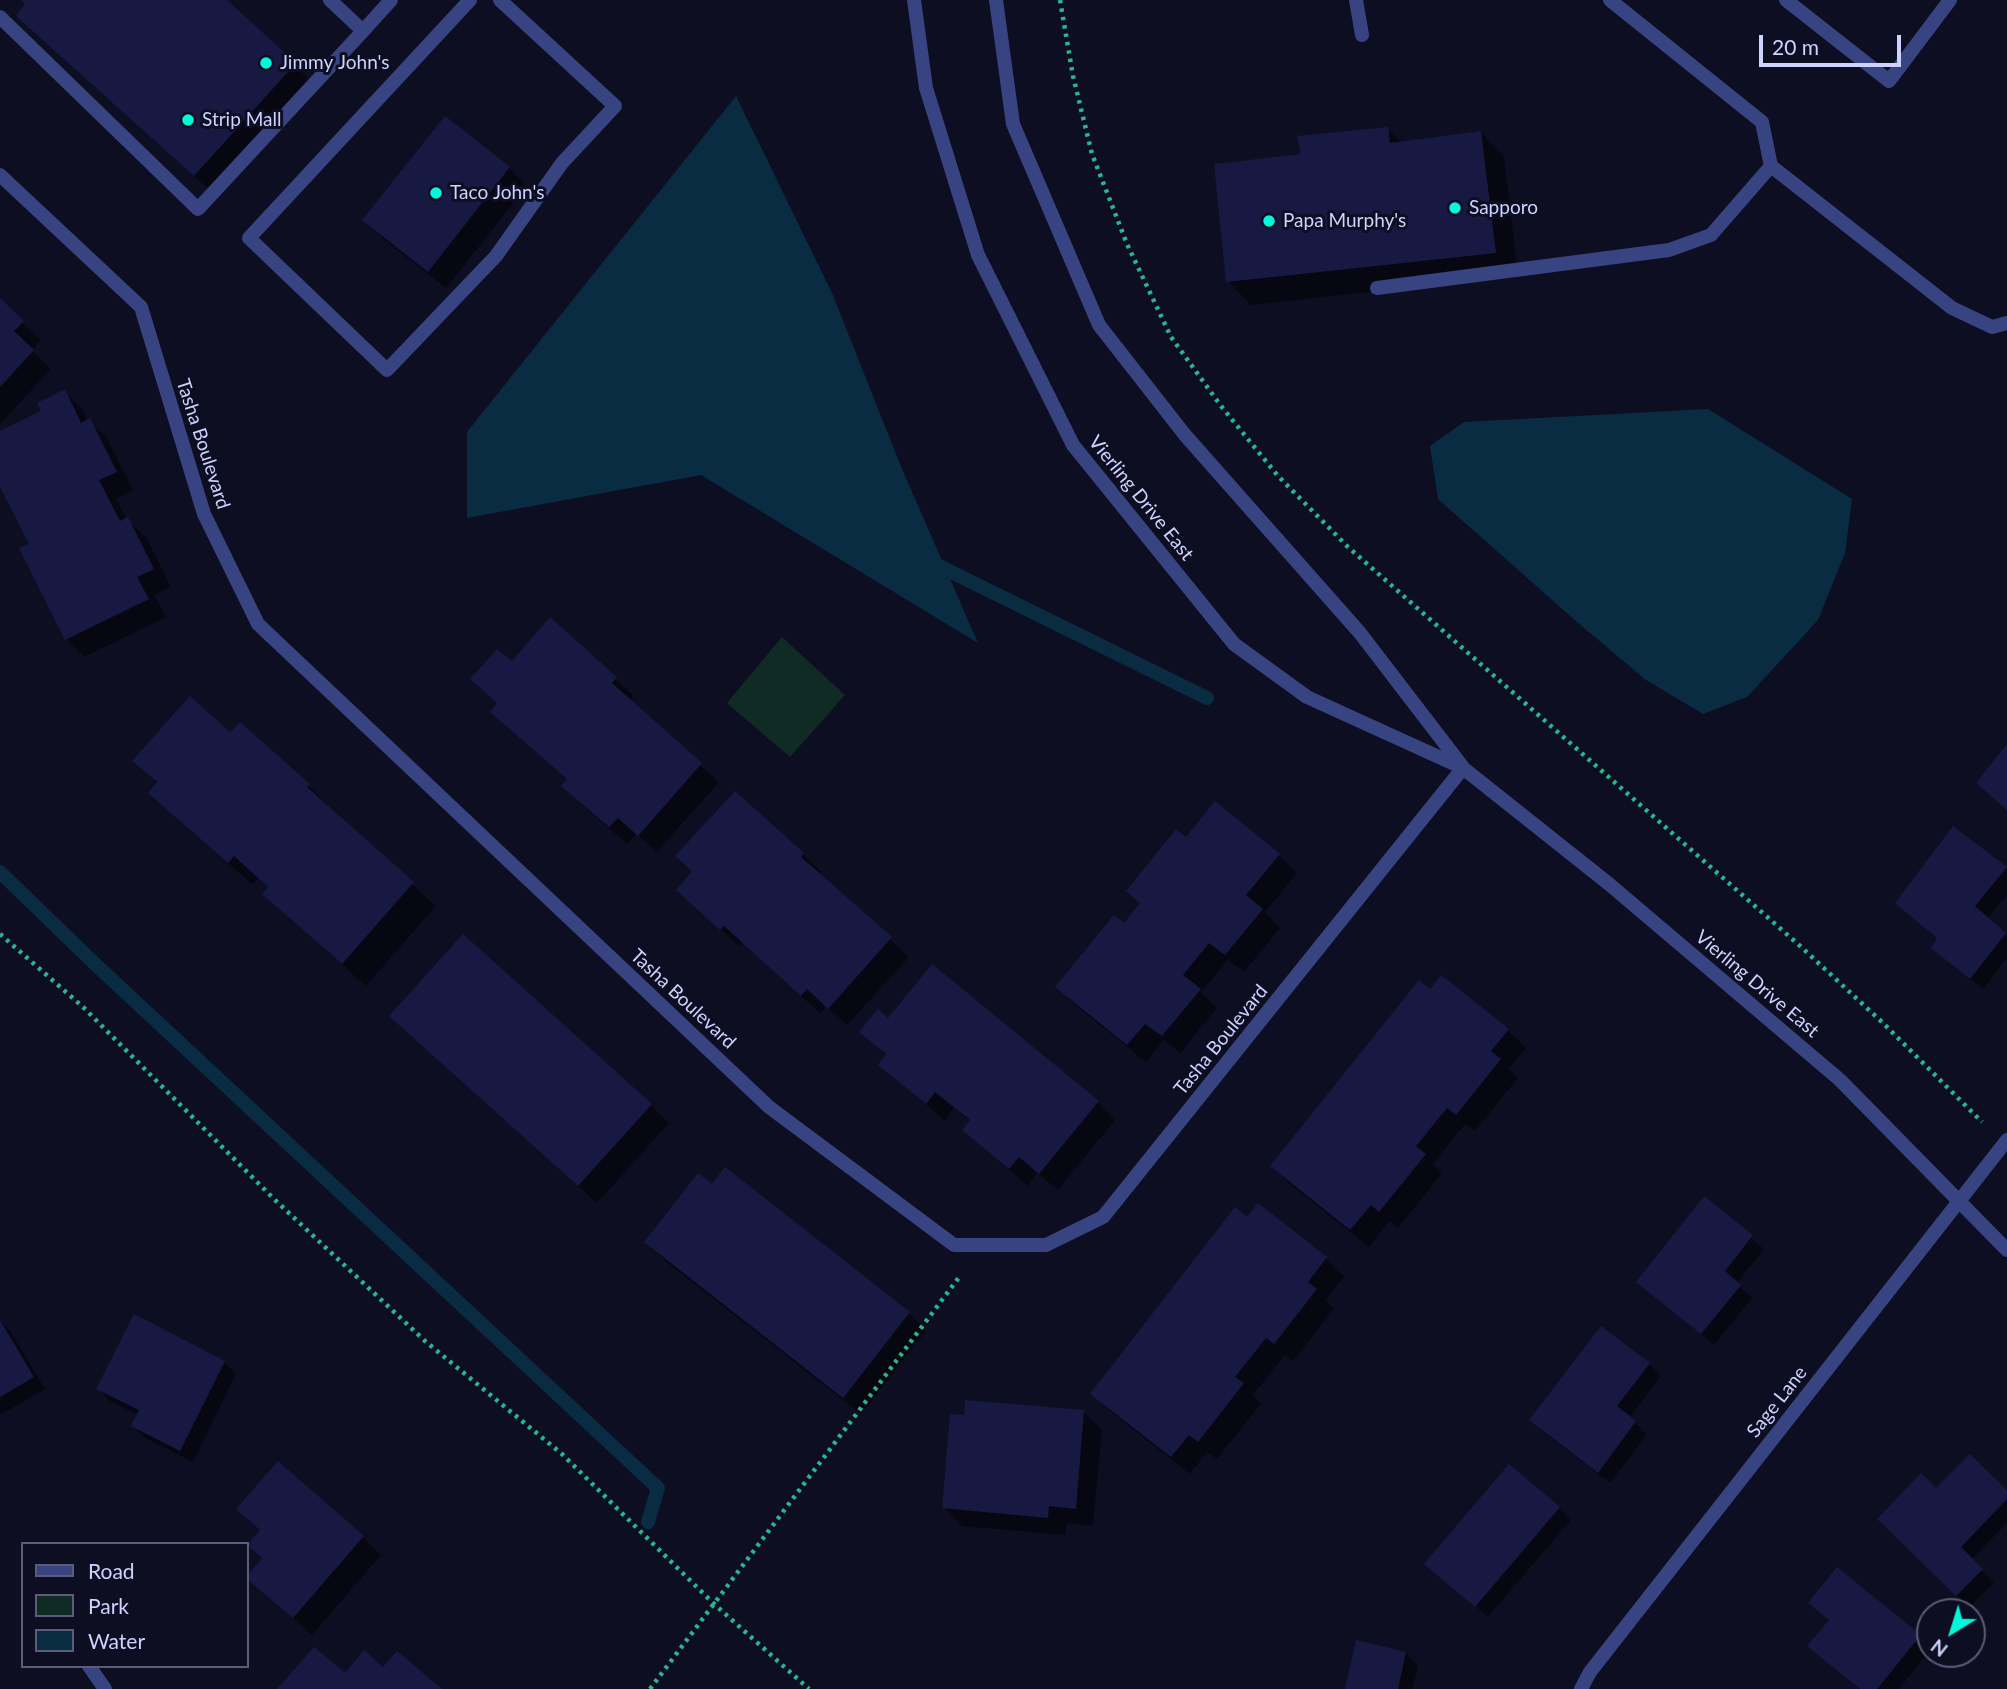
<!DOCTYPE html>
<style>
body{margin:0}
#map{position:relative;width:2007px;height:1689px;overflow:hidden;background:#0d0e21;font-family:Lato,sans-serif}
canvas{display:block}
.legend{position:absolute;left:21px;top:1542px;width:228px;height:126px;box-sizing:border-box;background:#0d0e21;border:2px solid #5a5c7a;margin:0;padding:9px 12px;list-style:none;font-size:21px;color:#cdd2ff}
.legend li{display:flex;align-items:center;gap:14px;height:35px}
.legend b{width:35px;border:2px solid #5a5c7a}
.north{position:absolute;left:1916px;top:1598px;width:70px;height:70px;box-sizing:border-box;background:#0d0e21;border:2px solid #5a5c7a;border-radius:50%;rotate:218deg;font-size:19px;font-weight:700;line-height:28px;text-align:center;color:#cdd2ff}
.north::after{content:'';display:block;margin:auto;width:24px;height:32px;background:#00f8db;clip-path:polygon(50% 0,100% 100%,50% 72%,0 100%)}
.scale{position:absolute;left:1759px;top:35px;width:142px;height:32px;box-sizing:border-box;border:4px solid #cdd2ff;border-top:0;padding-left:9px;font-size:21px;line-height:24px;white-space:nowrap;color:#cdd2ff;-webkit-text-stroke:5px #0d0e21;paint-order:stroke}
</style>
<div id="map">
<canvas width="2007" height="1689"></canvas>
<ul class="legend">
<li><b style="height:9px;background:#374481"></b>Road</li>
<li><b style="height:19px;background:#102b24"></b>Park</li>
<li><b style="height:19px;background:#0a2c43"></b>Water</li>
</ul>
<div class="north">N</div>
<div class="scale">20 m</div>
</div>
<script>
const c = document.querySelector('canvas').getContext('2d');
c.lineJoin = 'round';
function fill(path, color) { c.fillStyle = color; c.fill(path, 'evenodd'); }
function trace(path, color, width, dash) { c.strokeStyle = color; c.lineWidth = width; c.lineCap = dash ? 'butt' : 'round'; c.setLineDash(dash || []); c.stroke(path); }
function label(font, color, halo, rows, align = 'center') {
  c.font = font + ' Lato,sans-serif'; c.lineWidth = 6; c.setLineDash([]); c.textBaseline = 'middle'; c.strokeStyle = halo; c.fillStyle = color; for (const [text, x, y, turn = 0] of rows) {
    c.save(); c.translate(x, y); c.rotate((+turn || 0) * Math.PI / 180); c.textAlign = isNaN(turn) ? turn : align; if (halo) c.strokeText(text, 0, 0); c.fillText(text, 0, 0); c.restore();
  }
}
fill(new Path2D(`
 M 782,637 L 845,695 L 790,757 L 727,703 Z`), '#102b24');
fill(new Path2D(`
 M 736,96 L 832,293 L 902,469 L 978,643 L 701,475 L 467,518 L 467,432 Z
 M 1708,409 L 1852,499 L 1845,553 L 1818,620 L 1747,697 L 1703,714 L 1646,680 L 1577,622 L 1438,499 L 1430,446 L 1464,422 Z`), '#0a2c43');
fill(new Path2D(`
 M 22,0 L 225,0 L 312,82 L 213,193 L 36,33 L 27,4 Z
 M 1387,128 L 1402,143 L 1481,133 L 1504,156 L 1518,276 L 1251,305 L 1228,281 L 1303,156 Z
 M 509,168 L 527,186 L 446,288 L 382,238 L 364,220 Z
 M 0,301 L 41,340 L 32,350 L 51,369 L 0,424 Z
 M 64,391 L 82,409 L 88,421 L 107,438 L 133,490 L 116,499 L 127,520 L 146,537 L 171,587 L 154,595 L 166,617 L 84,657 L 66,639 L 31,544 L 0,483 L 0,433 L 43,412 Z
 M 550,620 L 634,696 L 629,701 L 719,782 L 657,852 L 637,834 L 627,844 L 581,804 L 564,786 L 569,780 L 492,712 L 498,704 L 473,679 L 512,663 Z
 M 231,735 L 308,785 L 332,809 L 330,810 L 436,906 L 366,986 L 288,917 L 269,888 L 258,878 L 253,885 L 174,816 L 158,784 L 135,761 Z
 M 1954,829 L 2007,869 L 2007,895 L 1987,919 L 2007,937 L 2007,958 L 1983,989 L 1933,948 L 1938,939 L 1897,903 Z
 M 1186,839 L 1279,855 L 1297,873 L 1265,912 L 1280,928 L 1244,972 L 1228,960 L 1201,992 L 1217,1008 L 1180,1053 L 1164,1040 L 1146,1062 L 1075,1005 L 1057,987 L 1125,925 Z
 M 803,854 L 821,872 L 819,875 L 909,957 L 847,1025 L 826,1006 L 820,1013 L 743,943 L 739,946 L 696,907 L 693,872 Z
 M 1442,978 L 1508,1030 L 1526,1048 L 1509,1069 L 1518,1078 L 1475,1131 L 1465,1124 L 1433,1164 L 1442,1173 L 1398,1228 L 1389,1221 L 1369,1247 L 1290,1184 L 1272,1166 Z
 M 888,1020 L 1097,1102 L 1115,1120 L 1058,1190 L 1037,1173 L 1028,1186 L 964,1130 L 970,1121 L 954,1108 L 945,1121 L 881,1065 L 887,1056 L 862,1032 Z
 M 409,1034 L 651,1105 L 669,1123 L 597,1203 Z
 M 1704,1199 L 1764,1249 L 1737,1283 L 1752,1298 L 1714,1345 L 1638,1282 Z
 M 1258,1206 L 1326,1259 L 1344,1277 L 1326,1300 L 1334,1309 L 1293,1361 L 1285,1355 L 1253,1395 L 1261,1403 L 1217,1459 L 1207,1452 L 1190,1474 L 1110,1411 L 1092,1393 Z
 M 646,1242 L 909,1313 L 926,1331 L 861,1414 L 664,1260 Z
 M 0,1321 L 10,1331 L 45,1389 L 0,1415 Z
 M 224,1362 L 236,1374 L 193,1462 L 145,1438 L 133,1426 L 138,1415 L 110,1401 L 98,1389 Z
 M 1649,1364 L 1661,1376 L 1629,1418 L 1647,1434 L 1610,1483 L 1543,1432 L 1532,1420 Z
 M 1084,1412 L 1102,1430 L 1093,1526 L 1067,1523 L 1065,1535 L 962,1526 L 944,1508 Z
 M 1936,1490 L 2007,1492 L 2007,1523 L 1971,1560 L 1994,1583 L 1969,1607 L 1880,1519 Z
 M 1559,1508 L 1571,1520 L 1488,1617 L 1439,1576 Z
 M 238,1509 L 363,1537 L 381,1555 L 312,1635 L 248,1577 L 263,1559 L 261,1532 Z
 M 1810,1603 L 1920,1636 L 1930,1646 L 1930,1650 L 1899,1689 L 1859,1689 L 1810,1646 L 1830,1621 Z
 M 1406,1653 L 1418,1666 L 1412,1689 L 1346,1689 Z`), '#0007');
trace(new Path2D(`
 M 929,561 L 1207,698
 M 0,872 L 94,963 L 658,1488 L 648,1522`), '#0a2c43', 14);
fill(new Path2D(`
 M 21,0 L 227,0 L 296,63 L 194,176 L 16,16 L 25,4 Z
 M 445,116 L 510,167 L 428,272 L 362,220 Z
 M 1388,127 L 1390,143 L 1481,131 L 1496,253 L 1226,282 L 1214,164 L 1301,154 L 1297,136 Z
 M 0,298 L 24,321 L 14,331 L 34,350 L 0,387 Z
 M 65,389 L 81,423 L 90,418 L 117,472 L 99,480 L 120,521 L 128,517 L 154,569 L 137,577 L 149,599 L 65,640 L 19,548 L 29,544 L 0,487 L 0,431 L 41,411 L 37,403 Z
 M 550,617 L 617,677 L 612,683 L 702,763 L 638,836 L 618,818 L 609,827 L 561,786 L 567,779 L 490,712 L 497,703 L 470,679 L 497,649 L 512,661 Z
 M 190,696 L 230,732 L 240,722 L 310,784 L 307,787 L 414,882 L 342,964 L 262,894 L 268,887 L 234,856 L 228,863 L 148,793 L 157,782 L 132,761 Z
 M 2007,744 L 2007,810 L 1976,783 Z
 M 735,791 L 804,853 L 801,857 L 892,937 L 828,1009 L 807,989 L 801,996 L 724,926 L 720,930 L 676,890 L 692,871 L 675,856 Z
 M 1215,801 L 1280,854 L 1246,895 L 1263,909 L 1225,955 L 1209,943 L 1183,975 L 1201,989 L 1162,1036 L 1145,1024 L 1127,1045 L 1055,987 L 1114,915 L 1124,923 L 1140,903 L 1126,891 L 1176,829 L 1186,837 Z
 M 1953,826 L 2007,867 L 1975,906 L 2006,933 L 1970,979 L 1931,948 L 1937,938 L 1895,903 Z
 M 463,934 L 652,1104 L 578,1186 L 389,1016 Z
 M 932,964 L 1099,1101 L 1039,1174 L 1019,1157 L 1009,1169 L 962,1130 L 970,1120 L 935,1092 L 926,1104 L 878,1065 L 886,1054 L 859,1032 L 878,1009 L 888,1018 Z
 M 1441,975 L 1509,1029 L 1491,1051 L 1501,1059 L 1456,1115 L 1447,1108 L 1416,1146 L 1426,1154 L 1379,1212 L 1371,1205 L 1350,1230 L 1270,1166 L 1419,980 L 1430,989 Z
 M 725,1167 L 910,1312 L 843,1398 L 644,1242 L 698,1173 L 712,1184 Z
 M 1704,1196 L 1753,1235 L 1725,1271 L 1741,1285 L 1701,1334 L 1636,1282 Z
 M 1258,1203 L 1327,1257 L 1308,1282 L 1317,1289 L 1274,1344 L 1266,1338 L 1235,1377 L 1244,1383 L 1198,1442 L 1189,1435 L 1171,1457 L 1090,1394 L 1235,1207 L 1247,1217 Z
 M 134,1314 L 225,1361 L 180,1451 L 131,1426 L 139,1410 L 96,1389 Z
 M 0,1320 L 34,1377 L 0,1397 Z
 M 1601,1326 L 1650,1363 L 1617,1406 L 1636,1421 L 1598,1473 L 1529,1420 Z
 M 965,1400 L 1084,1410 L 1076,1509 L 1049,1506 L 1048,1518 L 942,1508 L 950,1414 L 964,1415 Z
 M 1970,1454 L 2007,1490 L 2007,1499 L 1961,1547 L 1983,1569 L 1956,1596 L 1877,1519 L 1921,1473 L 1936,1488 Z
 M 278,1461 L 364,1536 L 293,1618 L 247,1579 L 247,1576 L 262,1558 L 247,1545 L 260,1530 L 236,1509 Z
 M 1509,1464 L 1560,1507 L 1475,1607 L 1424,1564 Z
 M 1837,1567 L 1921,1635 L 1877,1689 L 1860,1689 L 1807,1646 L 1829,1620 L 1808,1603 Z
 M 1356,1640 L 1406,1652 L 1398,1689 L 1345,1689 Z
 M 314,1647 L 345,1673 L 364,1650 L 383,1667 L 397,1651 L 442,1689 L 277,1689 Z`), '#181943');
trace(new Path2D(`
 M 1060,0 L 1073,76 L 1092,154 L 1127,244 L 1171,337 L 1221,406 L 1278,476 L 1348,547 L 1799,945 L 1883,1023 L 1982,1122
 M 0,934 L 83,1007 L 274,1199 L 425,1341 L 562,1454 L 713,1603 L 809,1689
 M 650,1689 L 960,1276`), '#2cb48e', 4.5, [3.5, 5]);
trace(new Path2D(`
 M 330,0 L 363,31 L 391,0
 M 470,0 L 249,238 L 387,370 L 496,256 L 562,163 L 615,106 L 500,0
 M 1356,0 L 1362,35
 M 1610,0 L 1762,122 L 1771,166 L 1952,308 L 1992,327 L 2007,323
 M 1786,0 L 1889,81 L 1950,0
 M 0,17 L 198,209 L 363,31
 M 1377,288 L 1669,250 L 1711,235 L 1771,166`), '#374481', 14);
trace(new Path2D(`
 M 0,175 L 141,307 L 204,514 L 258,624 L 769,1107 L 954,1245 L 1046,1245 L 1103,1217 L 1463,768
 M 89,1666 L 105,1689
 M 1581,1689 L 1590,1672 L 2007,1140`), '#374481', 14);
trace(new Path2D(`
 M 914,0 L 926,88 L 978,255 L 1073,445 L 1234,644 L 1307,697 L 1463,768 L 1609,884 L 1840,1080 L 2007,1250
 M 996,0 L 1013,124 L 1099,325 L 1185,435 L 1360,633 L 1462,766`), '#374481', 14);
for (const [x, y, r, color] of [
 [266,63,7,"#00f8db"],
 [188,120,7,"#00f8db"],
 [436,193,7,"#00f8db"],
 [1455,208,7,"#00f8db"],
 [1269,221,7,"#00f8db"]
]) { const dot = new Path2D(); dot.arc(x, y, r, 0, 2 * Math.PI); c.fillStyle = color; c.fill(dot); trace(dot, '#0d0e21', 2.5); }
label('19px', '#cdd2ff', '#0d0e21', [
 ["Jimmy John's",280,63],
 ["Strip Mall",202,120],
 ["Taco John's",450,193],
 ["Sapporo",1469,208],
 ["Papa Murphy's",1283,221]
], 'left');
label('19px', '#cdd2ff', '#0d0e21', [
 ["Tasha Boulevard",203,444,72],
 ["Vierling Drive East",1141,498,51],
 ["Vierling Drive East",1757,984,40],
 ["Tasha Boulevard",683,999,43],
 ["Tasha Boulevard",1221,1040,-51],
 ["Sage Lane",1777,1402,-52]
]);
</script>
